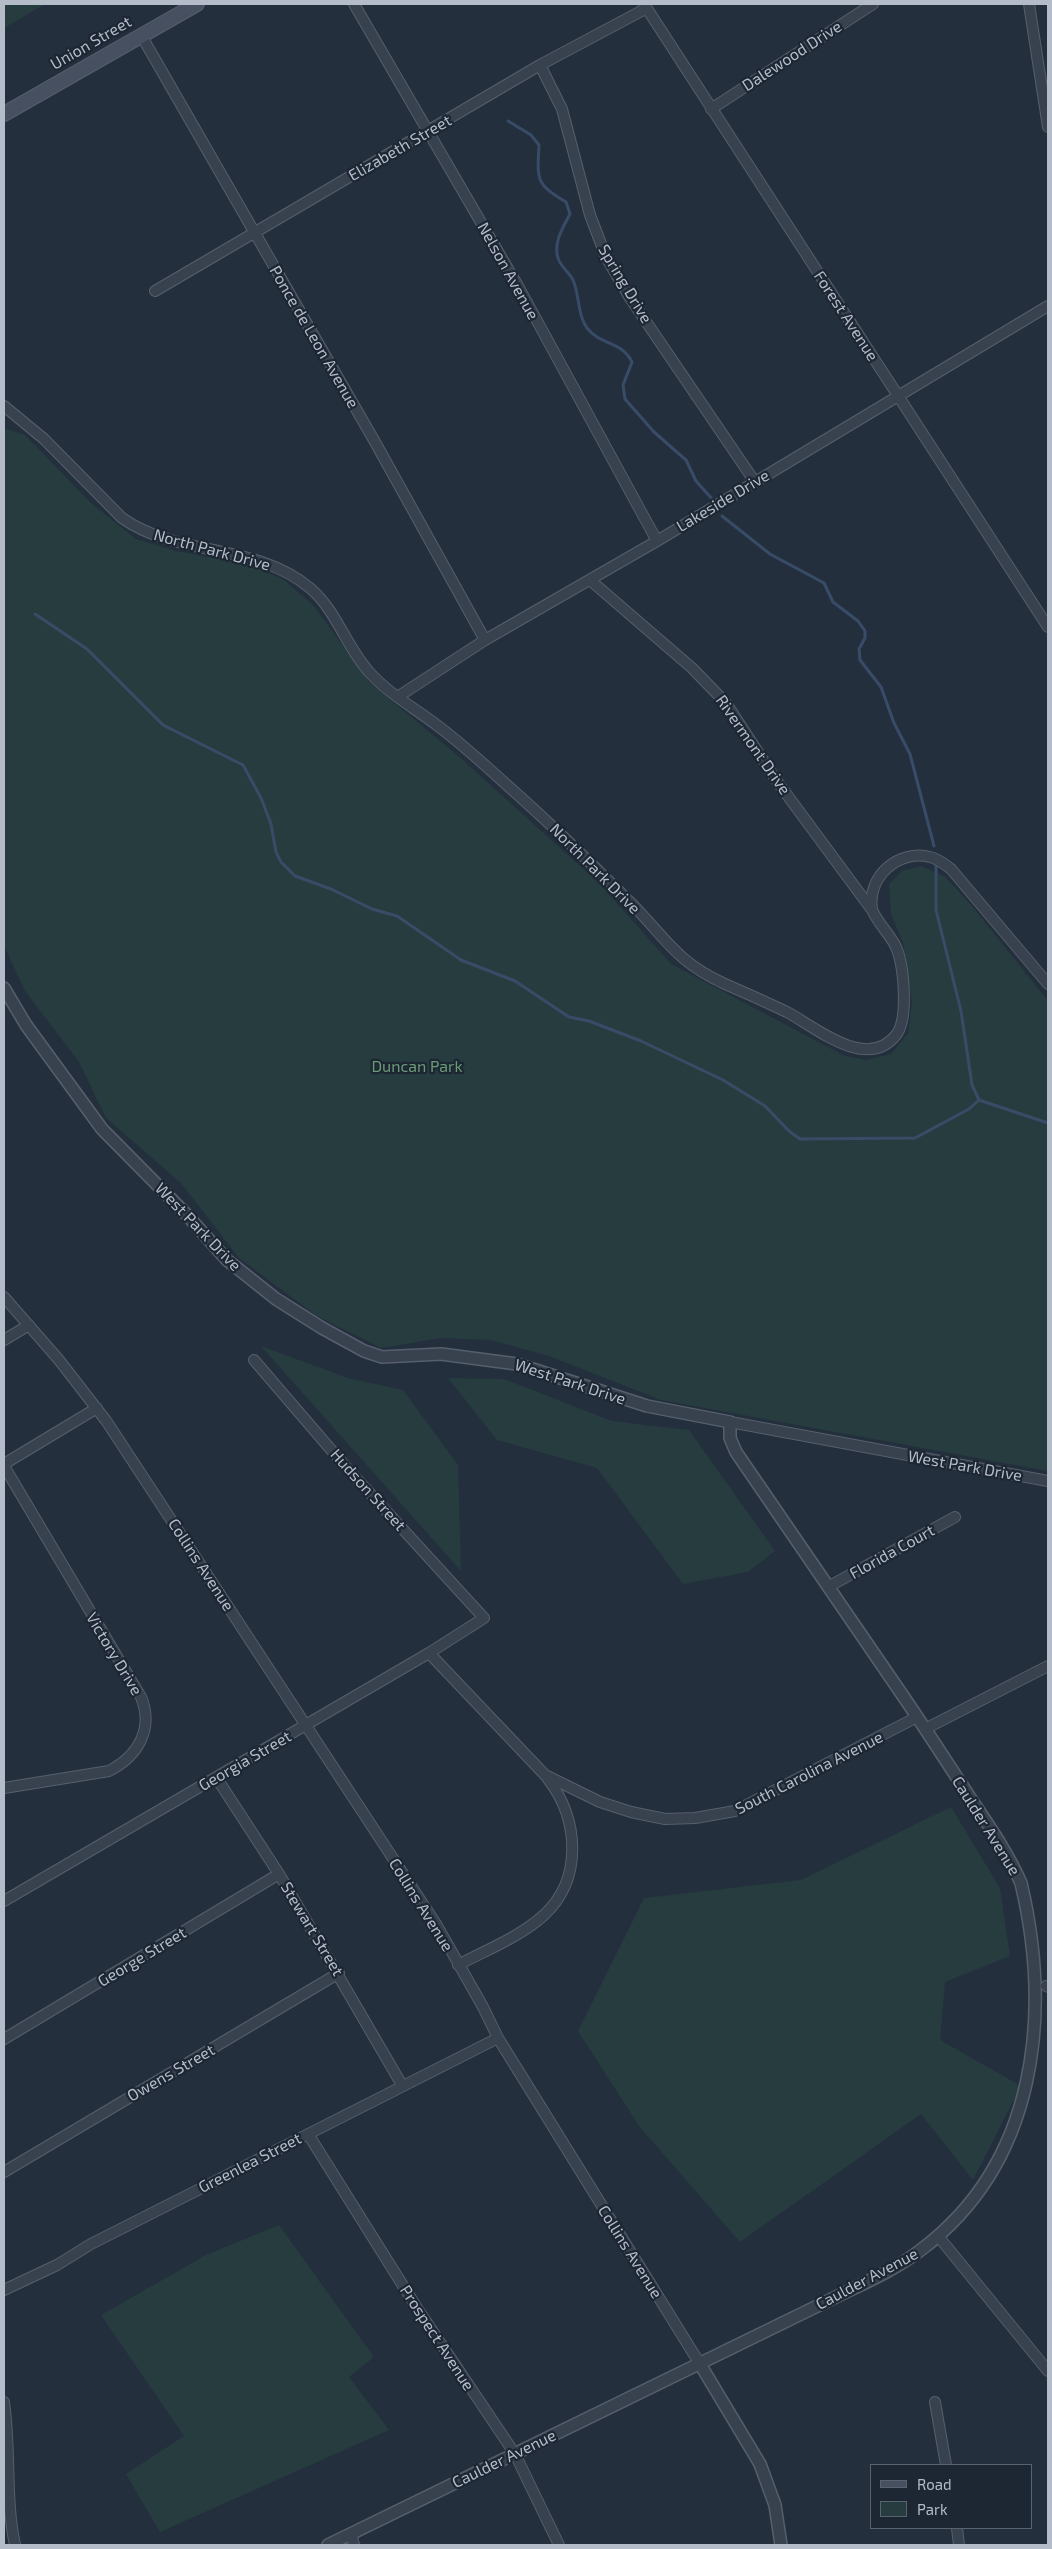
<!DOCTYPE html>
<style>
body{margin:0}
#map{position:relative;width:1052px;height:2549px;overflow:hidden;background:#242f3e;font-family:"Exo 2",sans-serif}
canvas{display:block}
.frame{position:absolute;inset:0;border:5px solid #b4bcc9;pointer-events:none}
.legend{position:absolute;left:870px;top:2464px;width:162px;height:65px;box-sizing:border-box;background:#1d2633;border:1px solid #59626f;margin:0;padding:6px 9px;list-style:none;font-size:15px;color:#b4bcc9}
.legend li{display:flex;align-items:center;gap:10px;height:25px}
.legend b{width:25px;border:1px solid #59626f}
</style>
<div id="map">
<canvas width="1052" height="2549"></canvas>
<div class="frame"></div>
<ul class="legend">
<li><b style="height:6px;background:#465061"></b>Road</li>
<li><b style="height:14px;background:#263c3f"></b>Park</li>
</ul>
</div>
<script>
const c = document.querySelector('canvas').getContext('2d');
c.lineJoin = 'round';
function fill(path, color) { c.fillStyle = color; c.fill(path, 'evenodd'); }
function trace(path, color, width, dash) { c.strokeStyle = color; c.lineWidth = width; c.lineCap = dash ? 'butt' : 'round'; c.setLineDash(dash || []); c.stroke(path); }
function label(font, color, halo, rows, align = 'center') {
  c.font = font + ' "Exo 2",sans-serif'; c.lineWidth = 4.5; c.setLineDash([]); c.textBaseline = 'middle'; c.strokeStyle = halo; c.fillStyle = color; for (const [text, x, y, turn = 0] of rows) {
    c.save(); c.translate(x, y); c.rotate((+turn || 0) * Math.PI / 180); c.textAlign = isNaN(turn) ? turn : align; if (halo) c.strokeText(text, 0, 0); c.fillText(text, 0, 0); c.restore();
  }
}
fill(new Path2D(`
 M 4,4 L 45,4 L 4,28 Z
 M 4,428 L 25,435 L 91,503 L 136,539 L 176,551 L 251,565 L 284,580 L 314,606 L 370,683 L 455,753 L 600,884 L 671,964 L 845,1056 L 866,1060 L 891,1054 L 908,1033 L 912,1003 L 903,943 L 891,914 L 889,884 L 902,871 L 921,866 L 944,876 L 972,906 L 1048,1001 L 1048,1471 L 661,1400 L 549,1356 L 491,1340 L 441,1338 L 381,1348 L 317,1316 L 239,1258 L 181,1183 L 106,1118 L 79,1062 L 25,991 L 4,946 Z
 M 261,1346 L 348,1378 L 403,1390 L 458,1465 L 461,1571 Z
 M 448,1378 L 504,1379 L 612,1421 L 689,1430 L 775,1551 L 748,1572 L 683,1584 L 597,1468 L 497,1440 Z
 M 951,1807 L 1000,1888 L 1010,1956 L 945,1982 L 940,2040 L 1021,2086 L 973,2180 L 921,2114 L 740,2242 L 639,2126 L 578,2031 L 644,1898 L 801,1880 Z
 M 279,2225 L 374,2357 L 349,2377 L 389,2430 L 160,2532 L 126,2474 L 184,2436 L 101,2315 L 206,2255 Z`), '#263c3f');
trace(new Path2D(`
 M 508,121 L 531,135 L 539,145 C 537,181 536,184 566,202 L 570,214 C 563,227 553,243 558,258 C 560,266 570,273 573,280 C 580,296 577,314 587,328 C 601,346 622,341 632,362 L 623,385 L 625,399 L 654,432 L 686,460 L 696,481 L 713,500
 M 722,516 L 770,554 L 824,583 L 833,602 L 858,621 L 865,631 L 865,638 L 859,649 L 860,660 L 881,687 L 894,723 L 910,754 L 934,846
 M 35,614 L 87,649 L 163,725 L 243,765 L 261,798 L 271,824 L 276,852 L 281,862 L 295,876 L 331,889 L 372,909 L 397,916 L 461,960 L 515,981 L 569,1017 L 589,1021 L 641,1041 L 723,1080 L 765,1106 L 789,1131 L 800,1139 L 915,1138 L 969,1109 L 979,1100
 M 936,862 L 936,910 L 961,1011 L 972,1085 L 979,1100 L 1048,1123`), '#394c67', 3);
const minor = new Path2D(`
 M 354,4 L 518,286 L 657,541
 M 644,4 L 1048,627
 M 1029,4 L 1048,127
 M 141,35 L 375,442 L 485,640
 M 540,65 L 562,109 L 590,215 L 606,257 L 630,298 L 755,482
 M 711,109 L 873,4
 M 155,291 L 540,65 L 647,8
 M 4,406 L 44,439 L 122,518 C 179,558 255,542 310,588 C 337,611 346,647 370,673 C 389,694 416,709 438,726 C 462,744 485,765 508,786 C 551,824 592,864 633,905 C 667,940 677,962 725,984 C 746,993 766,1002 787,1012 C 815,1027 867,1072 896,1035 C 909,1019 904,963 895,945 C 890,935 874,918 872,909 C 867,876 899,849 930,857 C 939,859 944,864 951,869 L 1048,984
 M 590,580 L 692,668 L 726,703 L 776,780 L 872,910
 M 399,696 L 485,640 L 657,541 L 1048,306
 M 4,1297 L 59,1360 L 107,1422 L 436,1924 L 483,2007 L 498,2038 L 700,2364
 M 4,1340 L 29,1325
 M 730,1422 L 1048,1481
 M 4,1464 L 97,1408
 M 4,1466 L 141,1697 C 154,1729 138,1756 109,1771 L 4,1788
 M 828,1587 L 955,1517
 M 429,1653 L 545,1775 L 600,1802 L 631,1812 L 665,1819 L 695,1818 L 735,1811 L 917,1717
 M 925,1729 L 1048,1666
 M 216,1777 L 279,1874 L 402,2085
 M 4,1901 L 429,1653 L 484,1618 L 345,1466 L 254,1360
 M 458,1965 C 486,1950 520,1937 544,1915 C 583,1879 579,1819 548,1779
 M 1046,1986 L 1048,1987
 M 4,2039 L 279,1874
 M 308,2134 L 417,2308 L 515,2454 L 559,2545
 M 4,2172 L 339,1973
 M 938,2236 L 1048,2371
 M 4,2290 L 57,2265 L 91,2244 L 498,2038
 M 4,2402 C 11,2450 5,2498 15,2545
 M 935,2402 L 946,2465
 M 957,2528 L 959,2545
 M 351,2534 L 354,2545`);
const tertiary = new Path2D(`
 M 4,988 L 26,1025 L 102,1129 L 186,1214 L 227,1260 L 276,1299 L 322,1328 L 364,1351 L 382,1357 L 441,1354 L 517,1364 L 647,1406 L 730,1422 L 730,1438 L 736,1452 C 791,1532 846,1612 901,1693 C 925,1728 948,1764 971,1799 C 989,1826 1008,1853 1021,1883 C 1052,2015 1037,2162 922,2249 C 898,2268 869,2281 842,2294 L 328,2545
 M 700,2364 L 760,2464 L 775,2505 L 781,2545`);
const secondary = new Path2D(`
 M 4,114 L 197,4`);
trace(minor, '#565f6c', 12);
trace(tertiary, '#565f6c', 14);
trace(secondary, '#565f6c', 16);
trace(minor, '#38414e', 10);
trace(tertiary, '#38414e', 11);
trace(secondary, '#465061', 14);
label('16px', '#b4bcc9', '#1d2633', [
 ["Union Street",91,43,-30],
 ["Dalewood Drive",792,56,-33],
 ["Elizabeth Street",400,148,-30],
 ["Nelson Avenue",508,271,61],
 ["Spring Drive",625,284,59],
 ["Forest Avenue",846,316,57],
 ["Ponce de Leon Avenue",314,337,60],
 ["Lakeside Drive",723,501,-31],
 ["North Park Drive",212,550,15],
 ["Rivermont Drive",753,745,55],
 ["North Park Drive",595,869,45],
 ["West Park Drive",198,1227,46],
 ["West Park Drive",570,1382,18],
 ["West Park Drive",965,1466,10],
 ["Hudson Street",368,1490,48],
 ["Florida Court",892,1552,-29],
 ["Collins Avenue",201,1565,57],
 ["Victory Drive",114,1654,59],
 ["Georgia Street",245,1761,-30],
 ["South Carolina Avenue",809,1773,-27],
 ["Caulder Avenue",986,1826,58],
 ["Collins Avenue",421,1905,58],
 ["Stewart Street",312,1929,59],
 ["George Street",142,1957,-31],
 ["Owens Street",171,2073,-30],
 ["Greenlea Street",250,2163,-27],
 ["Collins Avenue",630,2252,58],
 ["Caulder Avenue",867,2279,-28],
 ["Prospect Avenue",437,2338,57],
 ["Caulder Avenue",504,2459,-26]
]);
label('16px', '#6b9a76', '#1d2633', [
 ["Duncan Park",417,1067]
]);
</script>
